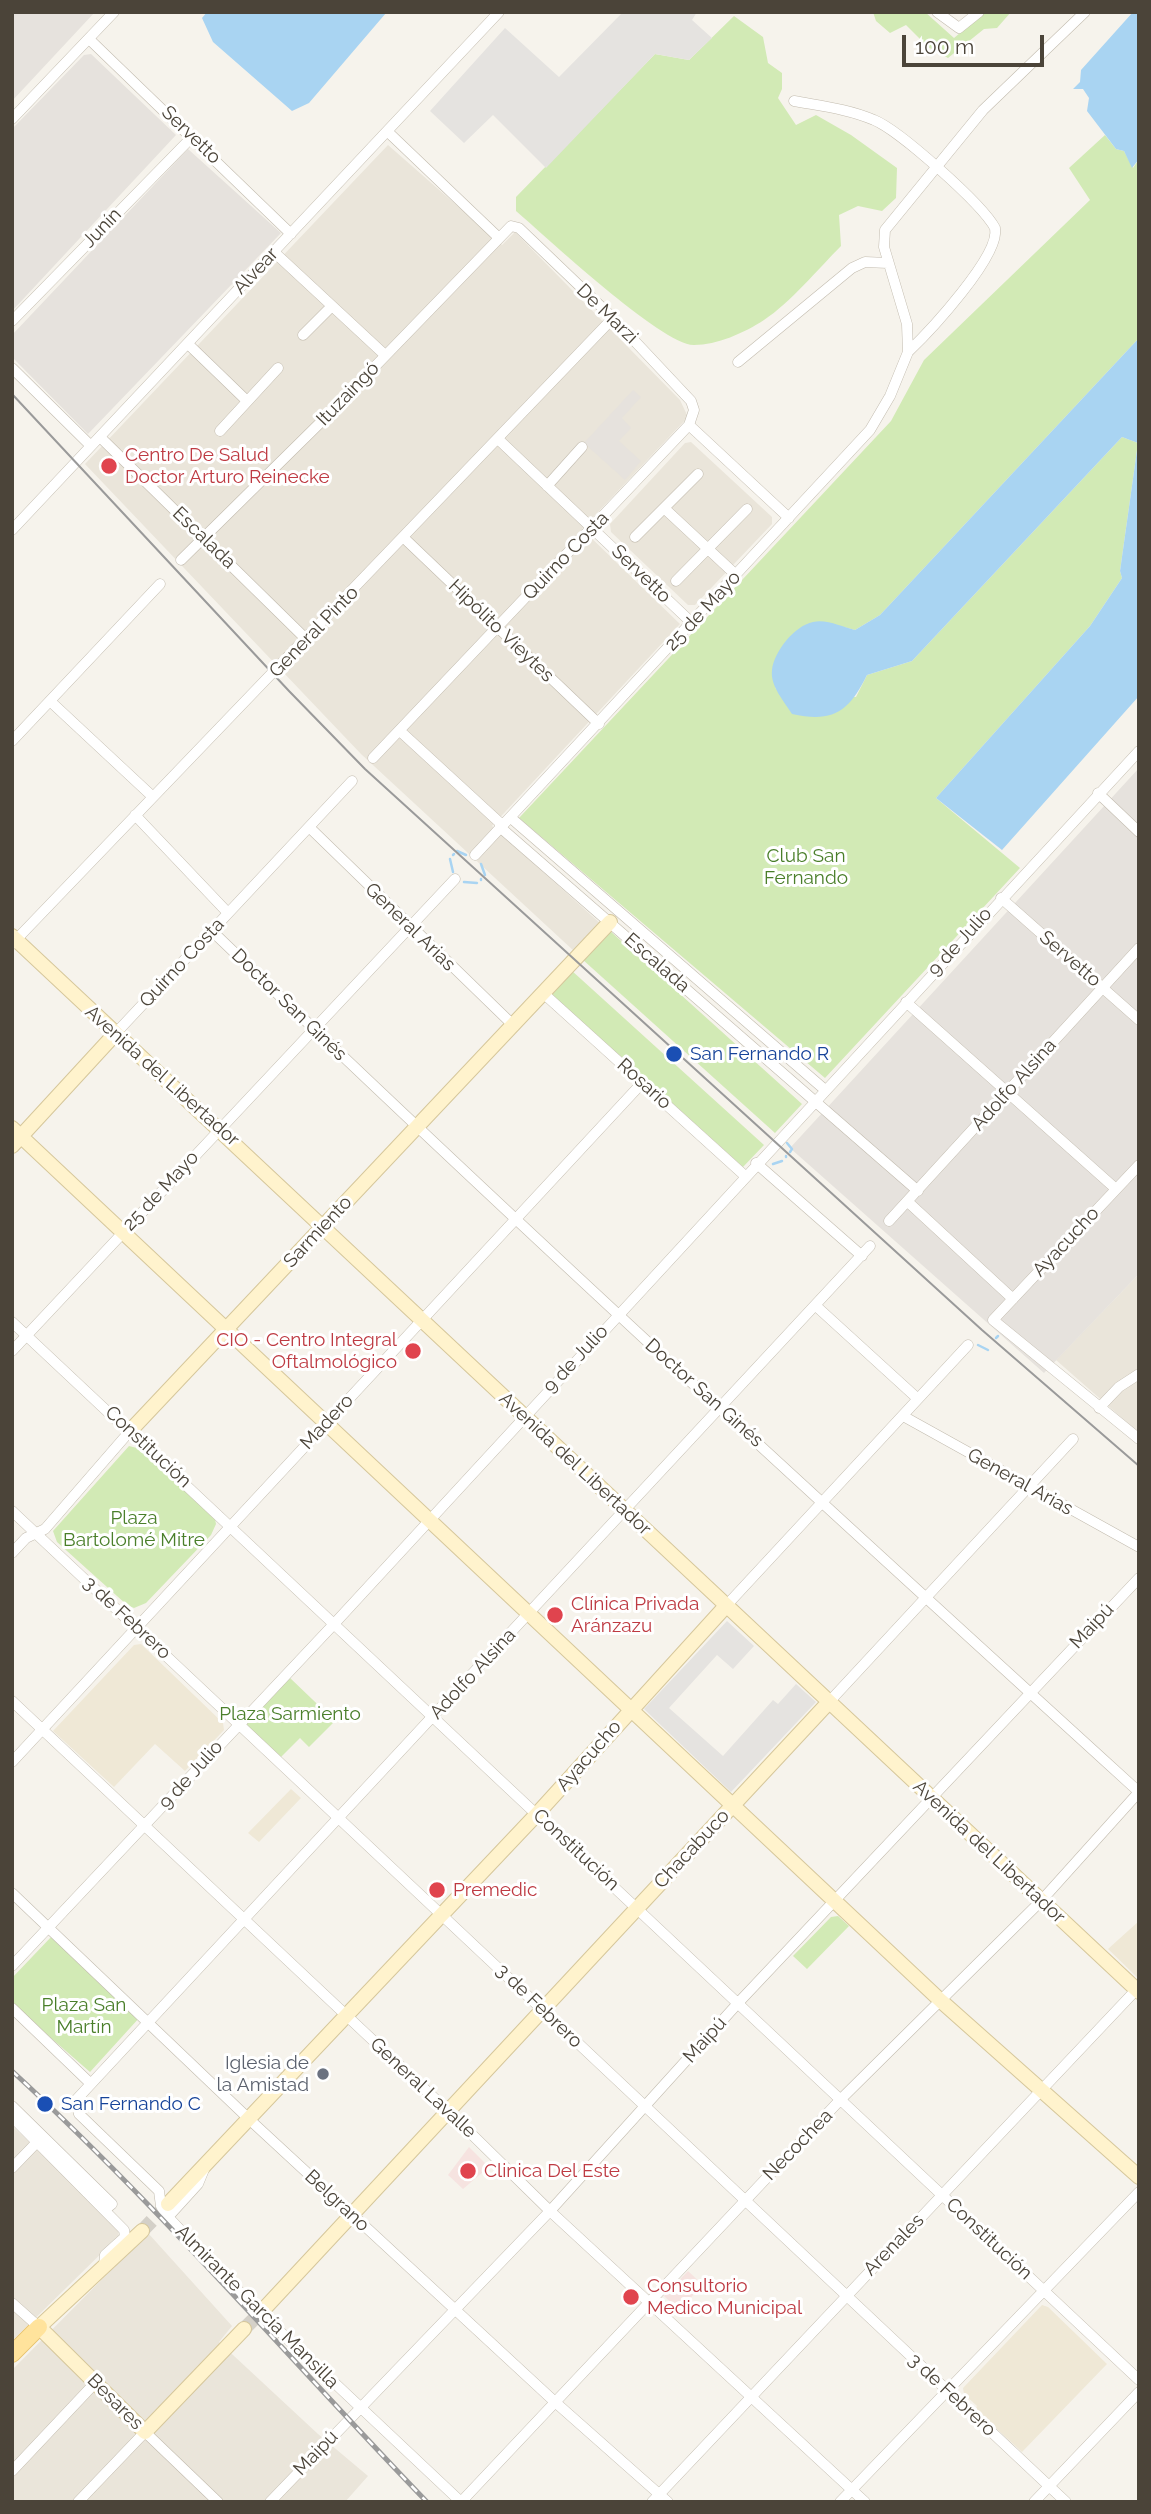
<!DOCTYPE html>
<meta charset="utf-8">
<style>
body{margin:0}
#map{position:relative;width:1151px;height:2514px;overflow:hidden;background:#f6f3ec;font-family:Raleway,sans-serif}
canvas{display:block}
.frame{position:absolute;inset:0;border:14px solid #4b4439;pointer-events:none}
.scale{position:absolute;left:902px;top:35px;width:142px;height:32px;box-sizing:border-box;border:4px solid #4b4439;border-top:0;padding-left:9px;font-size:21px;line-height:24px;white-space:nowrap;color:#4b4439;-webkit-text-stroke:5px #fff;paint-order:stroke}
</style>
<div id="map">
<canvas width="1151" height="2514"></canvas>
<div class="frame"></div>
<div class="scale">100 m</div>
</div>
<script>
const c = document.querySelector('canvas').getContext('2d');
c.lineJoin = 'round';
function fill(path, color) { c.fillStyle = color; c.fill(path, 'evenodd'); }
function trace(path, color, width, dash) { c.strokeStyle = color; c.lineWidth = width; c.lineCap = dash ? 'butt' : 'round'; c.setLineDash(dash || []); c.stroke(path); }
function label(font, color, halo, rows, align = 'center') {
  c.font = font + ' Raleway,sans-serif'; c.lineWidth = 6; c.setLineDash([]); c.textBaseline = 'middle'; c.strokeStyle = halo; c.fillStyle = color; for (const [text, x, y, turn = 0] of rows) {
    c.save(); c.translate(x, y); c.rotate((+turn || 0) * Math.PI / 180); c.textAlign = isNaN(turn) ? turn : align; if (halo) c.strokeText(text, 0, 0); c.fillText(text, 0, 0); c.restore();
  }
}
fill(new Path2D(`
 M 388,145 L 502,245 L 515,232 L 680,400 L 688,417 L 582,529 L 680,624 L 492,826 L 601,924 L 575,952 L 361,754 L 85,464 Z
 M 691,442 L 772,517 L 772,524 L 695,605 L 688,605 L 611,532 L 610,524 L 685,443 Z
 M 1139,1274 L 1139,1433 L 1056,1360 Z
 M 12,2126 L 117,2225 L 119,2236 L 12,2341 Z
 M 148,2233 L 232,2326 L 219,2342 L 318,2434 L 368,2476 L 345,2502 L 12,2502 L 12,2370 Z`), '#eae5da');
fill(new Path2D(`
 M 12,12 L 95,12 L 12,101 Z
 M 91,54 L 176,135 L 12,311 L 12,129 L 84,55 Z
 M 188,149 L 281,233 L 88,434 L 12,357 L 12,335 Z
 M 633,390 L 641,397 L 622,418 L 631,428 L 619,441 L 641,461 L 625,480 L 584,443 Z
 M 1139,768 L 1139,1274 L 1044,1373 L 790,1148 Z`), '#e6e2dd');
fill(new Path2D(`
 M 141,1644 L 223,1723 L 224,1730 L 185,1771 L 155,1744 L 114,1787 L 53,1731 L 134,1645 Z
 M 291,1789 L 301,1798 L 259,1842 L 248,1833 Z
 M 1139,1921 L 1139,1979 L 1108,1949 Z
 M 1042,2305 L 1048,2307 L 1107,2364 L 1022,2452 L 975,2409 L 977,2406 L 964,2394 L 963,2388 Z`), '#efe8d6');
fill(new Path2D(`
 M 469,2147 L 489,2167 L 463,2189 L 448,2175 Z
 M 688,2271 L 703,2285 L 679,2310 L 664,2296 Z`), '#f6e3e0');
fill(new Path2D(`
 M 873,12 L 925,12 L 954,38 L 985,12 L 1011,12 L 997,28 L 984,29 L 948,58 L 928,47 L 906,25 L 890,33 L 876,21 Z
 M 734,16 L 763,37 L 768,63 L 782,73 L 782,89 L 778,98 L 796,125 L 816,115 L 851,135 L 897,168 L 896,198 L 882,211 L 858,206 L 839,215 L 841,246 C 818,269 790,303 764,320 C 744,333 717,345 694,345 C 663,346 544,235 516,211 L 516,197 L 655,54 L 689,60 Z
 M 1105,135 L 1116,149 L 1124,151 L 1133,168 L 1139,159 L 1139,338 L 880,615 L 855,630 L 824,622 C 794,642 768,648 776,689 L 856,697 L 867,675 L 912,661 L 1122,437 L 1138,443 L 1120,571 L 1122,578 L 1090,626 L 936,798 L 1020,868 L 825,1078 L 519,818 L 891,421 L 924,360 L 1090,200 L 1069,168 Z
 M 609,930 L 802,1104 L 775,1133 L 582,959 Z
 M 571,970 L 764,1145 L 743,1167 L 550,993 Z
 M 129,1446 L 141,1449 L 215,1519 L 216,1524 L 211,1535 L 146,1603 L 134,1608 L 127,1605 L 57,1542 L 53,1531 Z
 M 289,1677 L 335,1721 L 309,1747 L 300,1738 L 280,1758 L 246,1726 L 246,1720 Z
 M 838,1916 L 849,1926 L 807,1969 L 793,1956 L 831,1917 Z
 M 52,1936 L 140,2017 L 90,2072 L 12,2004 L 12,1978 Z`), '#d2eab5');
fill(new Path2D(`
 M 623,12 L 697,12 L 692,20 L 712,38 L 689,60 L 655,54 L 546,168 L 493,115 L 464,143 L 430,111 L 505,28 L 559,77 Z
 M 727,1621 L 754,1646 L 733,1669 L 717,1655 L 669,1708 L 723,1756 L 773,1700 L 778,1704 L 796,1684 L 816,1702 L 731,1792 L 644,1709 Z`), '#e5e3e0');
fill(new Path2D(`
 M 207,12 L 386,12 L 386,13 L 309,103 L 292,111 L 213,42 L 202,18 Z
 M 1133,12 L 1139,12 L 1139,159 L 1132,168 L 1124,151 L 1116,149 L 1087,111 L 1089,98 L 1083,89 L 1073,89 L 1080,82 L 1081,70 Z
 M 1139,338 L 1139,696 L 1002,850 L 936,798 L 1090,626 L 1122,578 L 1120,571 L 1138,443 L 1122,437 L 912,661 L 867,675 C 849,712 833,723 792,714 C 784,701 770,686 772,670 C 774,652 794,626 813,622 C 827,619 842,627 855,630 L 880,615 Z`), '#a9d4f2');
trace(new Path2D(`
 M 457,851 L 466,855
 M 453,855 L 454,854
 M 450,859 L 453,872
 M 481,864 L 485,875
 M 481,880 L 481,879
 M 464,882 L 477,883
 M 787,1143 L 792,1149 L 790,1152
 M 786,1157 L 786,1156
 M 773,1164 L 782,1161
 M 996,1338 L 998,1336
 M 978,1345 L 988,1350`), '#a9d4f2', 2.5);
trace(new Path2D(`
 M 142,2231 L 168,2204
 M 244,2329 L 264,2309`), '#d4d0c8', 14, [14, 7]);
const street = new Path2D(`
 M 937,12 L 959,28 L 979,12
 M 89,39 L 291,234
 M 794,101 C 821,106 849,109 874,120 C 899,130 982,204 995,228 C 1001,255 929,332 908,352
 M 12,119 L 114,12
 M 388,132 L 498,237
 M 274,252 L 385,355
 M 12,321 L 193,136
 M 303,335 L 332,306
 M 188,344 L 247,401
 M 738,362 L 852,268 L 865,262 L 888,263
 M 12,368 L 91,446
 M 689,425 L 789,518
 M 220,431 L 278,368
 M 100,437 L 307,640
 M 498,439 L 692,623
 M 547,486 L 582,447
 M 664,508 L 736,575
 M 12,530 L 499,12
 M 635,537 L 698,474
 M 404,538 L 599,724
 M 181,560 L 326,417 L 511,226 L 519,228 L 613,318 L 691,401 L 694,410 L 689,425 L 373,758
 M 676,581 L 747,509
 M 50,701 L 153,797
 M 400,731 L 499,822 L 501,828 L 918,1191
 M 12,741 L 160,584
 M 1098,793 L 1139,832
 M 135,815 L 228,913
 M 511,818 L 824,1089
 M 309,827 L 513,1025
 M 475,855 L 870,430 L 890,396 L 908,352 L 907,324 L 884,247 L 885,230 L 983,110 L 1085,12
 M 1001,898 L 1139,1020
 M 212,931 C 516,1224 827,1508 1139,1792
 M 12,944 L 613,318
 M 543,993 L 744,1175
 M 906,1002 L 1116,1189
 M 115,1034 L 352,781
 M 756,1163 L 862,1256
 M 1139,1165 L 993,1320 L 1139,1439
 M 908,1202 L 1013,1299
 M 889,1221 L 1139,948
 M 816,1306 L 918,1399
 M 12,1322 L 1139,2380
 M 12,1351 L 455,879
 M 1099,1408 L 1119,1387 L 1139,1374
 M 903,1416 L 1139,1547
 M 12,1511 L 1066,2502
 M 12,1553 L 26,1538 L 45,1529 L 130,1431
 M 725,1607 L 968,1345
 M 12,1701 L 448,2111 L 550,2211 L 865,2502
 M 829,1702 L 1073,1439
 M 12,1762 L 642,1083
 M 12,1893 L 250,2120 L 555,2402 L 668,2502
 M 12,1966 L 334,1624 L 1139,751
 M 12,2008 L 90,2083
 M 12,2106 L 112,2204 L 106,2209
 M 12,2117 L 124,2230 L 125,2237 L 105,2255 L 104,2268
 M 12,2168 L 41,2138
 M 168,2217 L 198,2184 L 205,2167
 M 12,2303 L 39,2327
 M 12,2471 L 95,2383
 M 78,2502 L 145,2432 L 218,2502
 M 270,2502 L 550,2211 L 739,2002 L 1139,1578
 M 461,2502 L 256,2309 L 168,2217 L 161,2206 L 159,2191 L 79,2114 L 76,2100 L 870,1246
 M 461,2502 L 841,2099 L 1041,1901 L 1139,1792
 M 652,2502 L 1136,1990
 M 840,2502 L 1139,2192
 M 1034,2502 L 1139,2392`);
const secondary = new Path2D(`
 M 12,936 L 1139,1992
 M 12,1128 L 941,2001 L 1139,2177
 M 12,1146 L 115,1034
 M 130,1431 L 610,922
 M 168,2204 L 537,1814 L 725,1607
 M 142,2231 L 39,2327 L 145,2432 L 244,2329
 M 264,2309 L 829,1702`);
const primary = new Path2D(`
 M 12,2354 L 39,2327`);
trace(street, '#c2bbae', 11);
trace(secondary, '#d6c79b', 16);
trace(primary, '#e6c16a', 18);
trace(street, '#fff', 10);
trace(secondary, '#fff3cd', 14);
trace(primary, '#ffe39c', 16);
trace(new Path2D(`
 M 12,394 L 289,691 L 365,769 L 982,1330 L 1139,1466`), '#9a9a9a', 2);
const rail = new Path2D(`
 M 12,2071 C 159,2206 289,2359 427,2502`);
trace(rail, '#9a9a9a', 5);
trace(rail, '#fff', 2.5, [8]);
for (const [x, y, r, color] of [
 [109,466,9,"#e0444e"],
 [674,1054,9,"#1a4fb4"],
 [413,1351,9,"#e0444e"],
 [555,1615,9,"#e0444e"],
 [437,1890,9,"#e0444e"],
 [323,2074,7,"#6b7280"],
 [45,2104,9,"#1a4fb4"],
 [468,2171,9,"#e0444e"],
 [631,2297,9,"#e0444e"]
]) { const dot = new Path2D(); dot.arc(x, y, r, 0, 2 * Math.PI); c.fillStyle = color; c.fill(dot); trace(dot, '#fff', 2.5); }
label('19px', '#4b4439', '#fff', [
 ["Servetto",191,135,44],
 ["Junín",102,228,-46],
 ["Alvear",256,271,-47],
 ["De Marzi",607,314,44],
 ["Ituzaingó",348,394,-46],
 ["Escalada",204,538,44],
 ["Quirno Costa",566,556,-46],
 ["Servetto",641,574,44],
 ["25 de Mayo",703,611,-47],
 ["Hipólito Vieytes",501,631,44],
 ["General Pinto",314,632,-46],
 ["General Arias",410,927,44],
 ["9 de Julio",960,942,-48],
 ["Servetto",1070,959,41],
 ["Quirno Costa",182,963,-47],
 ["Escalada",657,963,41],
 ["Doctor San Ginés",289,1005,44],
 ["Avenida del Libertador",162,1076,42],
 ["Rosario",644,1084,42],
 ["Adolfo Alsina",1014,1085,-48],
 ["25 de Mayo",161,1191,-47],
 ["Sarmiento",318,1232,-47],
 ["Ayacucho",1066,1242,-47],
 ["9 de Julio",576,1359,-47],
 ["Doctor San Ginés",704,1393,42],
 ["Madero",327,1422,-47],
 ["Constitución",148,1447,43],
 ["Avenida del Libertador",575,1464,43],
 ["General Arias",1020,1482,29],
 ["3 de Febrero",127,1618,43],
 ["Maipú",1092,1626,-47],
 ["Adolfo Alsina",473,1674,-47],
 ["Ayacucho",589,1756,-49],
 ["9 de Julio",191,1775,-48],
 ["Chacabuco",692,1849,-47],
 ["Constitución",576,1850,43],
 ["Avenida del Libertador",989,1852,43],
 ["3 de Febrero",539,2006,44],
 ["Maipú",705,2040,-48],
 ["General Lavalle",423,2088,43],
 ["Necochea",798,2145,-46],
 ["Belgrano",337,2201,43],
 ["Constitución",989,2239,43],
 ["Arenales",894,2245,-46],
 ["Almirante García Mansilla",257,2307,45],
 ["3 de Febrero",952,2395,43],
 ["Besares",115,2402,45],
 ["Maipú",316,2453,-46]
]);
label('19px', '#be3a42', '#fff', [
 ["Centro De Salud",125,455],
 ["Doctor Arturo Reinecke",125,477],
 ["CIO - Centro Integral",397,1340,"right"],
 ["Oftalmológico",397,1362,"right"],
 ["Clínica Privada",571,1604],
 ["Aránzazu",571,1626],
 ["Premedic",453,1890],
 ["Clinica Del Este",484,2171],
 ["Consultorio",647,2286],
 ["Medico Municipal",647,2308]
], 'left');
label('19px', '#4a7f2a', '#fff', [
 ["Club San",806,856],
 ["Fernando",806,878],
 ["Plaza",134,1518],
 ["Bartolomé Mitre",134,1540],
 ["Plaza Sarmiento",290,1714],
 ["Plaza San",84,2005],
 ["Martín",84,2027]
]);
label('19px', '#164399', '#fff', [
 ["San Fernando R",690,1054],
 ["San Fernando C",61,2104]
], 'left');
label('19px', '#5b616d', '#fff', [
 ["Iglesia de",309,2063],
 ["la Amistad",309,2085]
], 'right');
</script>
